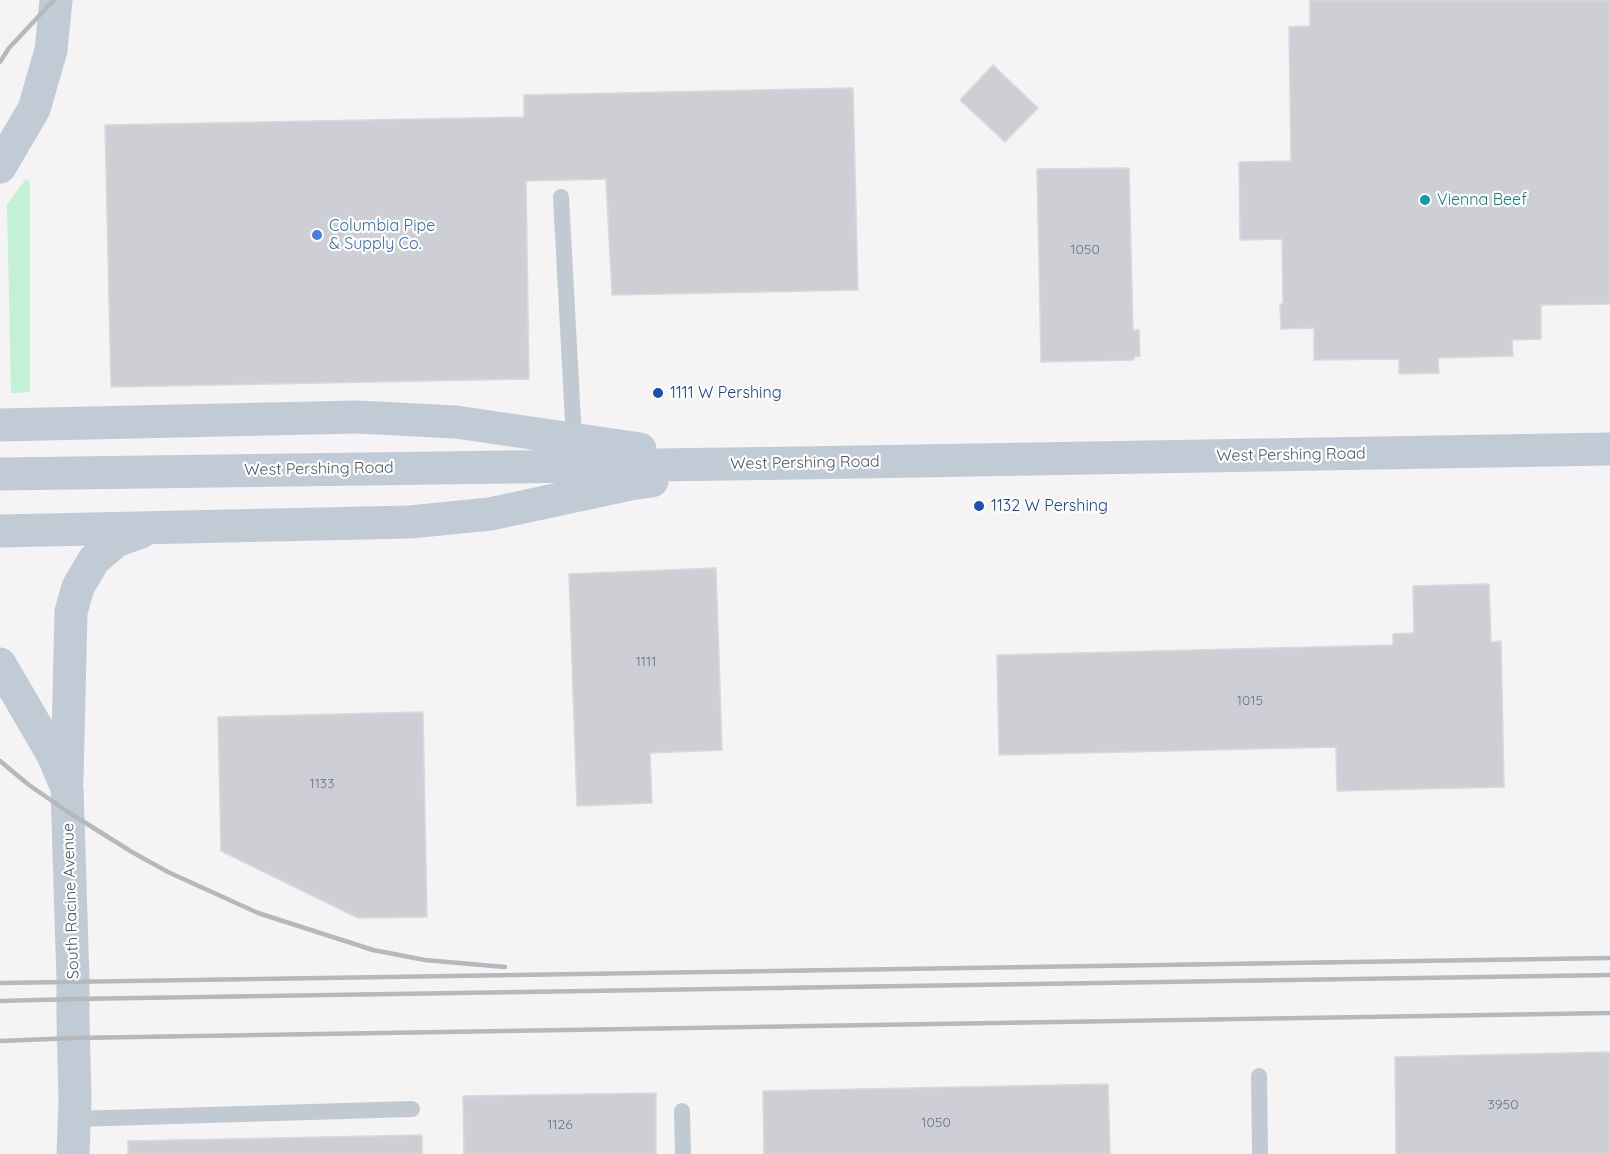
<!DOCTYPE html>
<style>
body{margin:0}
canvas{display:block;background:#f5f3f3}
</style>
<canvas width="1610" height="1154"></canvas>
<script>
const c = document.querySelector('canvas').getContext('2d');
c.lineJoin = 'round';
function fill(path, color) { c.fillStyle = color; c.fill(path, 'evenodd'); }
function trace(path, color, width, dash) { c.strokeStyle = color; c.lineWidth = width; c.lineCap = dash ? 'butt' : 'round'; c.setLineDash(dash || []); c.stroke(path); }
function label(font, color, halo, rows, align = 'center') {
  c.font = font + ' Quicksand,sans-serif'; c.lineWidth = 4.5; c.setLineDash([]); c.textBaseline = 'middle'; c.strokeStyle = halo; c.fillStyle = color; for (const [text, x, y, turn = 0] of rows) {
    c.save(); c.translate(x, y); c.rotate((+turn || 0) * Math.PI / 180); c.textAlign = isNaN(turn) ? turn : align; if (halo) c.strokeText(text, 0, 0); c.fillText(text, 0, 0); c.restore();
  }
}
fill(new Path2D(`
 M 26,179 L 30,182 L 30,392 L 11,393 L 7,204 Z`), '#c3f1d5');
const building = new Path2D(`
 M 1310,0 L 1610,0 L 1610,304 L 1541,305 L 1541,339 L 1512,340 L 1513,356 L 1438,358 L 1439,373 L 1399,374 L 1399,359 L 1314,360 L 1314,328 L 1281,329 L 1280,304 L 1283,304 L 1282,239 L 1240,240 L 1239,162 L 1291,161 L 1289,27 L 1310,26 Z
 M 993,65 L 1038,108 L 1005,142 L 960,100 Z
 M 853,88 L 858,290 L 612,295 L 606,179 L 526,181 L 529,379 L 111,387 L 105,125 L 524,117 L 524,95 Z
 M 1129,168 L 1133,330 L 1139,330 L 1140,356 L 1134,357 L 1134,360 L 1041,362 L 1037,169 Z
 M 716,568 L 722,750 L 650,753 L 652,803 L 577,806 L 569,574 Z
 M 1489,584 L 1491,642 L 1501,641 L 1504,787 L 1337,791 L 1336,747 L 999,755 L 997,655 L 1393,645 L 1393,634 L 1414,633 L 1413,586 Z
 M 423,712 L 427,917 L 358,918 L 221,851 L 218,717 Z
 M 1610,1052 L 1610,1154 L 1396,1154 L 1395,1057 Z
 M 1108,1084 L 1110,1154 L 764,1154 L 763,1091 Z
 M 656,1093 L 656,1154 L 464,1154 L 463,1096 Z
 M 422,1135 L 422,1154 L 128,1154 L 128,1141 Z`);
fill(building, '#cdcfd5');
trace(building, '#d7d9de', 1.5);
trace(new Path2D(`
 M 561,197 L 574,440
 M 1259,1076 L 1260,1154
 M 682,1111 L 683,1154
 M 74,1119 L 412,1109`), '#c1cad2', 16);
trace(new Path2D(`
 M 0,167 L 34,109 L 51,50 L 56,0
 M 0,425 L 357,417 L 456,422 L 640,449
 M 0,474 L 800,463 L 1610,449
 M 0,531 L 410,522 L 490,514 L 630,484 L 652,481
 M 0,664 L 53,755 L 67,788 L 73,981 L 73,1018 L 75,1101 L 73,1154
 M 67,780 L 71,612 L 78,587 L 94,560 L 116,541 L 141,532`), '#c1cbd6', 33);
trace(new Path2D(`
 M 0,62 L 9,48 L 54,0
 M 0,761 L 29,785 L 68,812 L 132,852 L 168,872 L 258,913 L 373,950 L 425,960 L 505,967
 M 0,983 L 1610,958
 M 0,1001 L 73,999 L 1610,975
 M 0,1041 L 74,1038 L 1610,1013`), '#b5b8bd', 4.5);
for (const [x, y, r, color] of [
 [1425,200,6,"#0f9aa8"],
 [317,235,6,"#3f7fe0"],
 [658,393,6,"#1a4fb4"],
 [979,506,6,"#1a4fb4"]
]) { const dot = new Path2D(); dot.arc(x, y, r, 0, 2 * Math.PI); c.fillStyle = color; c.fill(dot); trace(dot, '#fff', 2); }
label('14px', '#6b747e', null, [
 ["1050",1085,250],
 ["1111",646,662],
 ["1015",1250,701],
 ["1133",322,784],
 ["3950",1503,1105],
 ["1050",936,1123],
 ["1126",560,1125]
]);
label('16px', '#0d838f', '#fff', [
 ["Vienna Beef",1437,200]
], 'left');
label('16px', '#366cbe', '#fff', [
 ["Columbia Pipe",329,226],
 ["& Supply Co.",329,244]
], 'left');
label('16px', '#164399', '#fff', [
 ["1111 W Pershing",670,393],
 ["1132 W Pershing",991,506]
], 'left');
label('16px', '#4a5661', '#fff', [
 ["West Pershing Road",1291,455,-1],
 ["West Pershing Road",805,463,-1],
 ["West Pershing Road",319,469,-1],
 ["South Racine Avenue",71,901,-92]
]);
</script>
